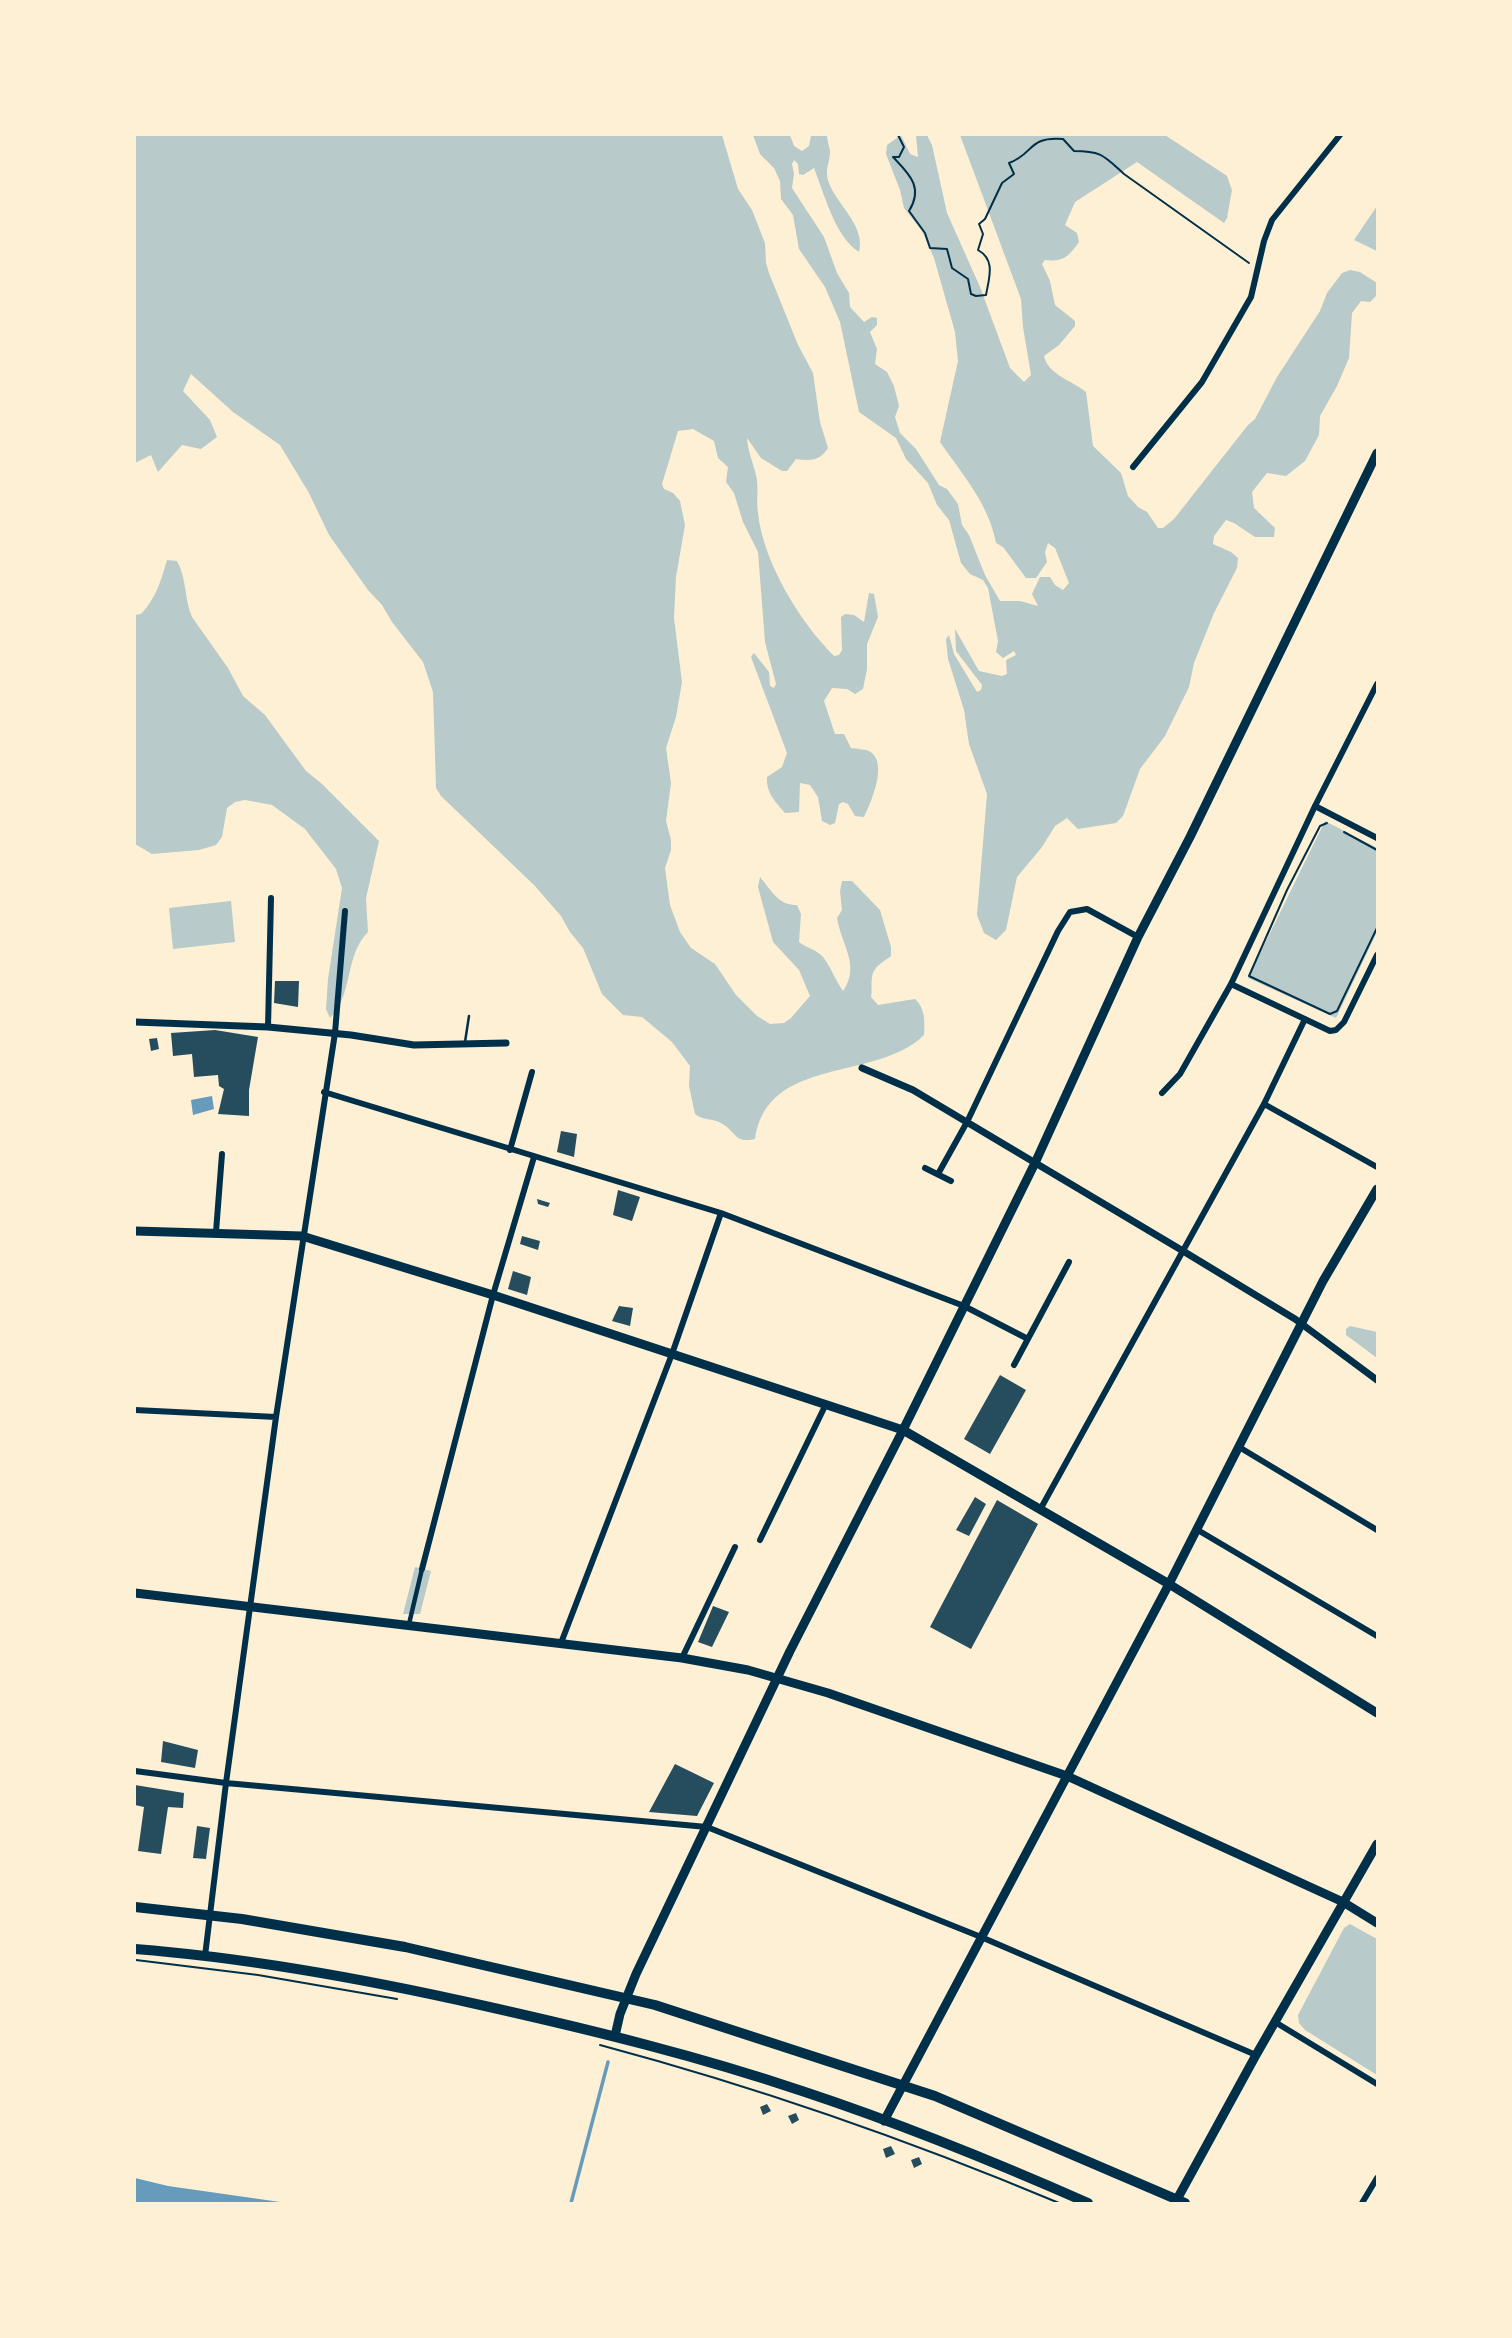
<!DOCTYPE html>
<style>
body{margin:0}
#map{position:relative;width:1512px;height:2338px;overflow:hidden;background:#fdf0d5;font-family:Overpass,sans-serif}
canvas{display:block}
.frame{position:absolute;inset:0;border:136px solid #fdf0d5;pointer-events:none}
</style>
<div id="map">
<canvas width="1512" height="2338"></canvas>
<div class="frame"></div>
</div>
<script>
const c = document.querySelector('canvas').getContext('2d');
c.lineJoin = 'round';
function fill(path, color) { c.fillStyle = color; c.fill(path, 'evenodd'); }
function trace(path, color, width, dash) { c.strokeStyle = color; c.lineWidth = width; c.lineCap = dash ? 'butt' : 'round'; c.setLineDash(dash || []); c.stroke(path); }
fill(new Path2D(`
 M 135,135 L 722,135 L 738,189 L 752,210 L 765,243 L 766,263 L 769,273 L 798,345 L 813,373 L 820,422 L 828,448 C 820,461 810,461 796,459 L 787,471 L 782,471 L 761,458 L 747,438 C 748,452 753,462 756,475 C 759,487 756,501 758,513 C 763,562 800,622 834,656 L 839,655 L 842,650 L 841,617 L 845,614 L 854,615 L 864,622 L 869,593 L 874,594 L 878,617 L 867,644 L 867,669 L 863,689 L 855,694 L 847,689 L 832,688 L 824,701 L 835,734 L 844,734 L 851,748 C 856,749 864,749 869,751 C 889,761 871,803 864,817 L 855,816 L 848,804 L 843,802 L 839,804 L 835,823 L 830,825 L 822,821 L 818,797 L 810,785 L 800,783 L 799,812 L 785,813 C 775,801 766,793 767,777 L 782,767 L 787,753 L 751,657 L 754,653 L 769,672 L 770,686 L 774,688 L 776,684 L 765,642 L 758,552 L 743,522 L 734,493 L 726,482 L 728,467 L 718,458 L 714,441 L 693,429 L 678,431 L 662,484 L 664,489 L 673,493 L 680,501 L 685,525 L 676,577 L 674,618 L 682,682 L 676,717 L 666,748 L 671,783 L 666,821 L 671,840 L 671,850 L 665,868 L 670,905 L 680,932 L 691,948 L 715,964 L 736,995 L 757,1016 L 770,1024 L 784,1023 L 791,1018 L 810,996 L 799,970 L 773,942 L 758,887 L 760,877 C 771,890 779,906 797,905 L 801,914 L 799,942 C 806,948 816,949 823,957 C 831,967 835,980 843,991 C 861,966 841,944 837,918 L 842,910 L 840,891 L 842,881 L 852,881 L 880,910 L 891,947 L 891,956 C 886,960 879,964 876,968 C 869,975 873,988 871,997 L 878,1005 L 915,999 C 925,1008 925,1021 924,1035 C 877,1082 767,1055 755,1139 C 734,1144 736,1131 721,1123 C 712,1118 704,1121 695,1114 L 689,1086 L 690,1066 L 672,1042 L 642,1017 L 623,1015 L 602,994 L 583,948 L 570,932 L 561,916 L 535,886 L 441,796 L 436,788 L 433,692 L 423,662 L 392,622 L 382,605 L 368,590 L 329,535 L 309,493 L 280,445 L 233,412 L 191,374 L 183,391 L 210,420 L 217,437 L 201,449 L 182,445 L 158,472 L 151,455 L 135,463 Z
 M 753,135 L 790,135 L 794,146 L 802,151 L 809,146 L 811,135 L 827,135 C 827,140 829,146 830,151 C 830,164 824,169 829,183 C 837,205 866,226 859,252 C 835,237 824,193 814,168 L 803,175 L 799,174 L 798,164 L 794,160 L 792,164 L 794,174 L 792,188 L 824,237 L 837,273 L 849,293 L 850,307 L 864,322 L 872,317 L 877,318 L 877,325 L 870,332 L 877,349 L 875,364 L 887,372 L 894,386 L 899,406 L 895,417 L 900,433 L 916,449 L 939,485 L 947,489 L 958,504 L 962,525 L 969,535 L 985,575 L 1000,601 L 1020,601 L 1038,606 L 1032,594 L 1040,577 L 1050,577 L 1055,585 L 1063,590 L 1069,583 L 1055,548 L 1048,543 L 1045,552 L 1047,562 L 1036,578 L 1026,578 L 1003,547 L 996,543 C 989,504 962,474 940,442 L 958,361 L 955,332 L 934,258 L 922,231 L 904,208 L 900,190 L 886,154 L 887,145 L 901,135 L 910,154 L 918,157 L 916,135 L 927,135 L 932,145 L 947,213 L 980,287 L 1010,368 L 1024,382 L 1031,375 L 1023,327 L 1021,299 L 960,135 L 1165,135 L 1227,176 L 1232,190 L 1227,218 L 1224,223 L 1137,162 L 1075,202 L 1065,225 L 1077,233 L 1079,242 C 1068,257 1064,262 1045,260 L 1042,264 L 1050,281 L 1055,305 L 1075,321 L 1075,326 L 1059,345 L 1044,356 C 1048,375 1073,381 1086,392 L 1093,446 L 1121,473 L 1128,496 L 1138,507 L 1147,512 L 1158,528 L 1163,528 L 1174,519 L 1248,425 L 1255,419 L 1277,377 L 1320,311 L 1327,293 L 1342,273 L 1350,270 L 1360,272 L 1377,283 L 1377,295 L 1370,302 L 1361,301 L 1352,313 L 1349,358 L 1337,386 L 1320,416 L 1319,435 L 1305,461 L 1286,476 L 1267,473 L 1252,492 L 1254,508 L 1275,528 L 1274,537 L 1255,537 L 1234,523 L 1226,520 L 1214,536 L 1213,544 L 1231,552 L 1238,558 L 1237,568 L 1214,613 L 1194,663 L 1189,687 L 1165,736 L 1140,769 L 1123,816 L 1116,823 L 1078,829 L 1067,818 L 1055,826 L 1042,847 L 1017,877 L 1006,930 L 996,940 L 984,933 L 977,915 L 987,794 L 969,744 L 964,710 L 948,659 L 946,639 L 949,635 L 954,654 L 977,692 L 981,690 L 982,685 L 956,651 L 955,629 L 979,671 L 1002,676 L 1007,674 L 1006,660 L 1016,655 L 1014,651 L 1003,658 L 996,652 L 998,641 L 988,588 L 983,580 L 970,574 L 961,563 L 949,520 L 937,505 L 928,483 L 906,459 L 896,438 L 859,412 L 840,322 L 825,287 L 799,249 L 793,215 L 781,199 L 780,181 L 774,168 L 760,154 Z
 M 1377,206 L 1377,251 L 1354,240 Z
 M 167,560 L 177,561 C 187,579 184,599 192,617 L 228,668 L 243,696 L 265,715 L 306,771 L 322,784 L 379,841 L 366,898 L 368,932 C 344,956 354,994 330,1018 L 326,1009 L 328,979 L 342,888 L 336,869 L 305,829 L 272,805 L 245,800 L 235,802 L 227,808 L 222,837 L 216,845 L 199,850 L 152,854 L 135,844 L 135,615 L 141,614 C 156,598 161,581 167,560 Z
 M 1325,821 L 1377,848 L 1377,932 L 1336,1018 L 1248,978 Z
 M 231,901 L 235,942 L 173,949 L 169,908 Z
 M 1350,1326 L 1377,1332 L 1377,1358 L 1346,1335 L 1346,1329 Z
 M 415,1567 L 431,1571 L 420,1614 L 403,1614 Z
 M 1350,1924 L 1377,1939 L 1377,2075 L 1305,2030 L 1299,2023 L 1298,2015 L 1344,1928 Z`), '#b9caca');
fill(new Path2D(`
 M 212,1096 L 214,1109 L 193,1115 L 191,1100 Z
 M 135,2178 L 168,2186 L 287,2203 L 135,2203 Z`), '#669bbc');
trace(new Path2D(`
 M 571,2203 L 608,2062`), '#669bbc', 3.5);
fill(new Path2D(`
 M 275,981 L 299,981 L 298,1007 L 274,1003 Z
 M 215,1030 L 258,1037 L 249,1090 L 249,1116 L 218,1114 L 224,1089 L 219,1086 L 218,1075 L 194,1077 L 192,1054 L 173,1056 L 171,1033 Z
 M 157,1038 L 159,1049 L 151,1051 L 149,1039 Z
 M 561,1131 L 577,1134 L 574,1157 L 557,1152 Z
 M 618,1190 L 640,1197 L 632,1221 L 613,1215 Z
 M 537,1199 L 550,1203 L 548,1207 L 538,1204 Z
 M 522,1236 L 540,1241 L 538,1250 L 520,1244 Z
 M 513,1271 L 531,1277 L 527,1295 L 508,1289 Z
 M 619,1306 L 633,1308 L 630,1326 L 612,1321 Z
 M 1000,1375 L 1026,1390 L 990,1454 L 964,1439 Z
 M 975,1497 L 986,1504 L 969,1536 L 956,1530 Z
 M 997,1500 L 1038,1524 L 971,1649 L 930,1627 Z
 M 713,1606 L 729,1612 L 712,1647 L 698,1642 Z
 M 163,1741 L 198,1750 L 195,1768 L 161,1762 Z
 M 675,1764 L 714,1783 L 697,1816 L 649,1812 Z
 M 135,1785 L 184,1793 L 183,1808 L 168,1807 L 161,1854 L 138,1851 L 144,1807 L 135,1805 Z
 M 197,1826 L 210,1828 L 206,1859 L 193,1858 Z
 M 767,2104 L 771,2111 L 763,2115 L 760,2107 Z
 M 796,2113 L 799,2120 L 792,2124 L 788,2116 Z
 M 891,2146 L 895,2154 L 886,2158 L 883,2149 Z
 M 919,2157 L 922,2164 L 914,2168 L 911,2160 Z`), '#264d5e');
trace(new Path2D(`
 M 898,135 L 904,147 L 899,157 L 893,157 C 909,174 924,187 909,211 L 925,233 L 930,248 L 947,249 L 952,268 L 968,279 L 971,294 L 976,296 L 986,295 C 989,278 996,260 978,250 L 983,234 L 979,224 L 985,219 L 1002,183 L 1014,174 L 1009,163 C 1034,154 1028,136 1063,139 L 1074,151 C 1102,151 1104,156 1124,174 L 1249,263
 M 1327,823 L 1320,826 L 1287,890 L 1249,976 L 1330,1014 L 1337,1011 L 1377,928
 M 1344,832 L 1377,850
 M 136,1960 L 258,1975 L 397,1999
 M 600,2045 C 757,2087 909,2140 1059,2203`), '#003049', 2);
trace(new Path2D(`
 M 465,1042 L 469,1016`), '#003049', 2.5);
trace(new Path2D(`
 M 409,1624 L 422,1569`), '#003049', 4.5);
trace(new Path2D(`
 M 1133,467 L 1202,382 L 1251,297 L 1264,241 L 1272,220 L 1340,135
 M 1315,806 L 1377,838
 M 1231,984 L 1330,1031 L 1336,1030 L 1344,1022 L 1377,955
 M 268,1027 L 271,898
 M 324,1092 L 721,1213 L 964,1306 L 1028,1339
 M 1162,1093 L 1180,1074 L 1231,984 L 1315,806 L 1377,684
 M 1264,1104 L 1377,1167
 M 510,1150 L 532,1072
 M 925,1168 L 951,1181
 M 938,1174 L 967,1122 L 1058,931 L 1070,912 L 1087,909 L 1138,937
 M 216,1232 L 222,1154
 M 1014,1365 L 1069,1262
 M 135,1410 L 276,1417
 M 1239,1447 L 1377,1530
 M 1041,1508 L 1264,1104 L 1305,1019
 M 1196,1529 L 1377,1636
 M 760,1540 L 826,1404
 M 422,1569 L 493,1295 L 534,1157
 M 561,1643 L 672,1354 L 721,1213
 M 682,1658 L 735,1547
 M 135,1771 L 226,1783 L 707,1827 L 981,1937 L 1256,2055
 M 205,1956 L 226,1783 L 276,1417 L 335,1033 L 345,911
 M 1275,2022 L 1377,2084
 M 1362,2203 L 1377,2178`), '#003049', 6);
trace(new Path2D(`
 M 135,1022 L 268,1027 L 351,1035 L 414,1045 L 506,1043
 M 862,1068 L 913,1090 L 1183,1251 L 1295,1319 L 1377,1380`), '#003049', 7);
trace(new Path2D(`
 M 135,1231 L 302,1236 L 493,1295 L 903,1430 L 1169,1584 L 1377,1713
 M 135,1593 L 682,1658 L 748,1670 L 828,1693 L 1067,1776 L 1343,1902 L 1377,1923
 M 615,2036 L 620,2014 L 636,1974 L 790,1651 L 903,1430 L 1035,1163 L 1138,937 L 1190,837 L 1377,453
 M 884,2121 L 1169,1584 L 1323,1281 L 1377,1189
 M 1175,2203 L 1256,2055 L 1377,1844`), '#003049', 9);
trace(new Path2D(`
 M 135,1907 L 242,1919 L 405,1947 L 655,2005 L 935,2096 L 1185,2203
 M 135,1949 C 252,1958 370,1980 485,2006 C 592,2030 698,2056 802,2091 C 899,2123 995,2162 1088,2203`), '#003049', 10);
</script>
